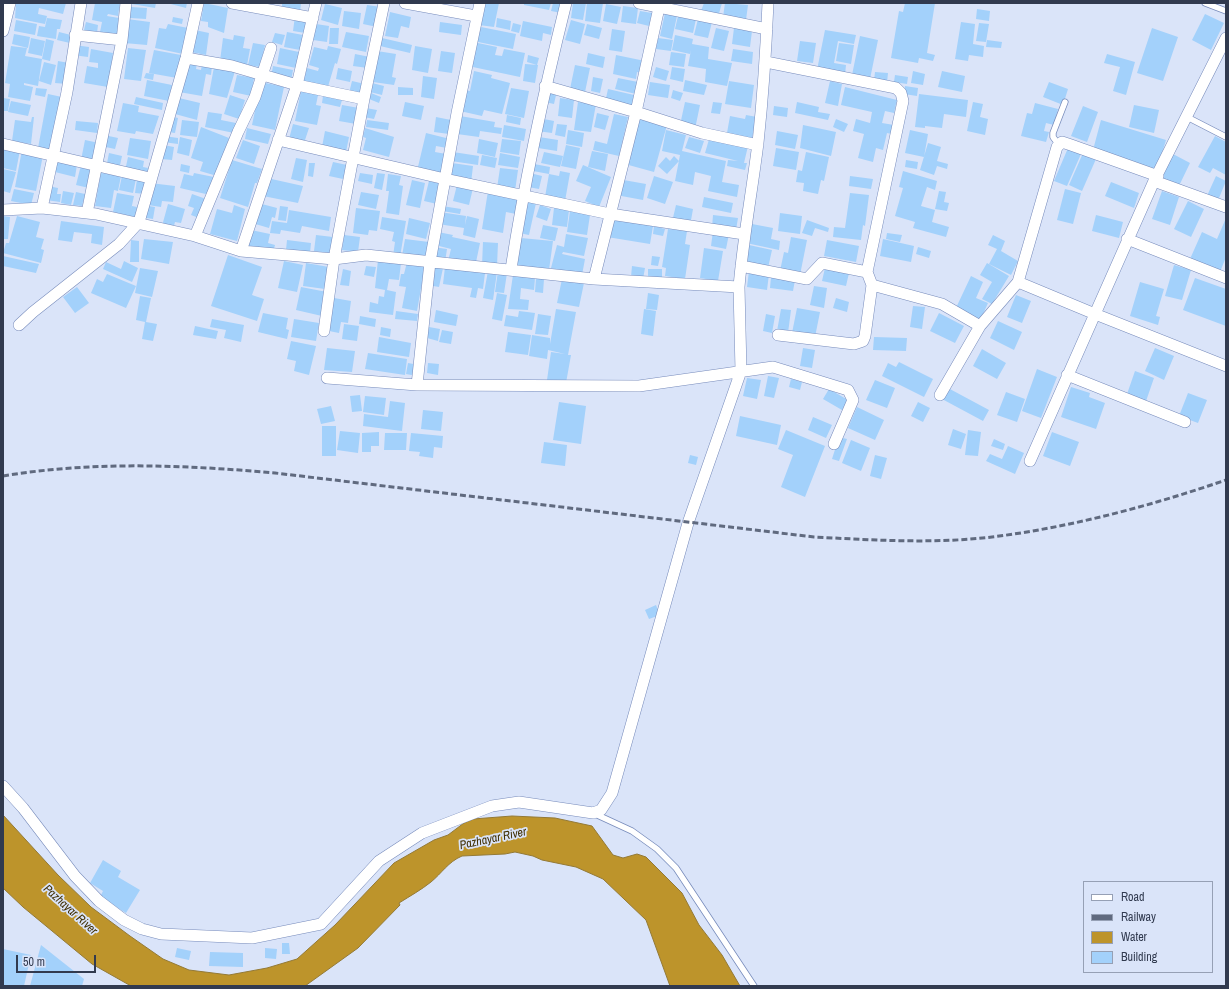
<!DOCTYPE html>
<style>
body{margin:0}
#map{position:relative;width:1229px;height:989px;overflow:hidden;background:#dae4f9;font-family:"Archivo Narrow",sans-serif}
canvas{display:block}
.frame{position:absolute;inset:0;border:4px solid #313a4f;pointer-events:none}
.legend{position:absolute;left:1083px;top:881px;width:130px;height:92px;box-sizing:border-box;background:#dae4f9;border:1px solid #96a0b5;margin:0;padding:5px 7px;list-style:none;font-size:12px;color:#313a4f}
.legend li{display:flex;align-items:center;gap:8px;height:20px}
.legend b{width:20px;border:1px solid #96a0b5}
.scale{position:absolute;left:16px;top:955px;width:80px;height:18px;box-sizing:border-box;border:2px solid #313a4f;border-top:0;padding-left:5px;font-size:12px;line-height:14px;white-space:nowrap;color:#313a4f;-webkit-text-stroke:3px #dae4f9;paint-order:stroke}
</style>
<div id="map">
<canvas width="1229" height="989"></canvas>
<div class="frame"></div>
<ul class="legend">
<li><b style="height:5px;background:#fff"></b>Road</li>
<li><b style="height:5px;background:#606a7f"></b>Railway</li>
<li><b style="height:11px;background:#bd942b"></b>Water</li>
<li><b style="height:11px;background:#a3d1fb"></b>Building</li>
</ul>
<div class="scale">50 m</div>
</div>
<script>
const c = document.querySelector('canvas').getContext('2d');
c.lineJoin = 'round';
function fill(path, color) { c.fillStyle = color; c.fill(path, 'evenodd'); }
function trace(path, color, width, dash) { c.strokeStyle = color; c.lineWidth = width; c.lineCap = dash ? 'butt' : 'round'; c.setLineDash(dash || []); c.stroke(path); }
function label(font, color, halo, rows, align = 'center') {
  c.font = font + ' "Archivo Narrow",sans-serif'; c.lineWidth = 3.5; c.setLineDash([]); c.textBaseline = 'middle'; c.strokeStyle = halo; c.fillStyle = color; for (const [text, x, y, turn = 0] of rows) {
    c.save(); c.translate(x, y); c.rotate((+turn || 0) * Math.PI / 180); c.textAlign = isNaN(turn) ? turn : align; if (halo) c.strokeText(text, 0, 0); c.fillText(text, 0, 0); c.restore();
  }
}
const water = new Path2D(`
 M 3,815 L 58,875 L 91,907 L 130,936 L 163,959 L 189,970 L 229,975 L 267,968 L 297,959 L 335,925 L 394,863 L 434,840 L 448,835 L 464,823 L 473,819 L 512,816 L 555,818 L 592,826 L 613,855 L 623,858 L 637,854 L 646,857 L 682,893 L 699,925 L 722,955 L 740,986 L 670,986 L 646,920 L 603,879 L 576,867 L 542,860 L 533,856 L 515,852 L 505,854 L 462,856 C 448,862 442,873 431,882 C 421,890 410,896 399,903 L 400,905 L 358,948 L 305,986 L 131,986 L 92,964 L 23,907 L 3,888 Z`);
fill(water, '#bd942b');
trace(water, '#937936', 1);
fill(new Path2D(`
 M 16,3 L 66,3 L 63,14 L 39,8 L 38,14 L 47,16 L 45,24 L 15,18 Z
 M 95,3 L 120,3 L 118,16 L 108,14 L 107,16 L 119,18 L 117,35 L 100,32 L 102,22 L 92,20 Z
 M 126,3 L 156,3 L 155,8 Z
 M 167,3 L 187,3 L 186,8 Z
 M 204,3 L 228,8 L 224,33 L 208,27 L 208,22 L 201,21 Z
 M 282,3 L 301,3 L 300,12 L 282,10 Z
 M 483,3 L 499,3 L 494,27 L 479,25 Z
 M 524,3 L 551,3 L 549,10 L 524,5 Z
 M 553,3 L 564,3 L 562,13 L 551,11 Z
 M 573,3 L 586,3 L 583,20 L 571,18 Z
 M 587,3 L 603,3 L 600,23 L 585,21 Z
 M 704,3 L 722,3 L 718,17 L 701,11 Z
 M 725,3 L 748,5 L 746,20 L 723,17 Z
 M 905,3 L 935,3 L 927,53 L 935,55 L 933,61 L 919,58 L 918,63 L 891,58 L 899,11 L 903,12 Z
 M 325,4 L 342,8 L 338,25 L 321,20 Z
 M 606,4 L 621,7 L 617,24 L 603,21 Z
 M 367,5 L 381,7 L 377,27 L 363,24 Z
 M 623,6 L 638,8 L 636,24 L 621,22 Z
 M 131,7 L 147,8 L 146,19 L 130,18 Z
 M 977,9 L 990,11 L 989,21 L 976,19 Z
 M 344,11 L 361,13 L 359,29 L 342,26 Z
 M 640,11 L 652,13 L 649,26 L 637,23 Z
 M 390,12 L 411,17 L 409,28 L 401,26 L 398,38 L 385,36 Z
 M 665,13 L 677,16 L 672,39 L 660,36 Z
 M 1205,14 L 1224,23 L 1211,50 L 1192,40 Z
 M 295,16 L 307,18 L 305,33 L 293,31 Z
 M 678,16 L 696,19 L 693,33 L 675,29 Z
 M 173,17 L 183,19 L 182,24 L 172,22 Z
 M 47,18 L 62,20 L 60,29 L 57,29 L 56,39 L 37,36 L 39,26 L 45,27 Z
 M 497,18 L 511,21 L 510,30 L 496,27 Z
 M 127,19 L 150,22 L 147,45 L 124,43 Z
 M 698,19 L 712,22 L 708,38 L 694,35 Z
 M 16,20 L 37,24 L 35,35 L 14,31 Z
 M 571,20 L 585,24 L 580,44 L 565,40 Z
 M 523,21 L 552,27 L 551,35 L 543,33 L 542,41 L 520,36 Z
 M 86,22 L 98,25 L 97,33 L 84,30 Z
 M 440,22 L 462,25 L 461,35 L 439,32 Z
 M 961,22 L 975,24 L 973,44 L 984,46 L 983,57 L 969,55 L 968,61 L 955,59 Z
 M 513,23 L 521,25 L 519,33 L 511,31 Z
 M 979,23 L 989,24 L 986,42 L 976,41 Z
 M 168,24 L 188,28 L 183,54 L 155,48 L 159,28 L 166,29 Z
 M 316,24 L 329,26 L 327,42 L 313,40 Z
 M 587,24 L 602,28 L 599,39 L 584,35 Z
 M 476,26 L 516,34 L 513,49 L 473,41 Z
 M 330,28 L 339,28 L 338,44 L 329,44 Z
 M 716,28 L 729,31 L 724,51 L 711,48 Z
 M 734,28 L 752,31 L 750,47 L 732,44 Z
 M 1152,28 L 1178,37 L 1163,81 L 1137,73 Z
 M 612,29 L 625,31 L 622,52 L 609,50 Z
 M 195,30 L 209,33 L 206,55 L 191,52 Z
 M 825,30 L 856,35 L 854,44 L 838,41 L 834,63 L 846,65 L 845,75 L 817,70 Z
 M 59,32 L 71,35 L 70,43 L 57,40 Z
 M 287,32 L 303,35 L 300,50 L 284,47 Z
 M 346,32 L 369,36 L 366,52 L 342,47 Z
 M 275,33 L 285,35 L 282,45 L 272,42 Z
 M 14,34 L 30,37 L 28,48 L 12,44 Z
 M 234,35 L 245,37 L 243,48 L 250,49 L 247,65 L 220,61 L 223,38 L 233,40 Z
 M 675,35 L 693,39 L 692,44 L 709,47 L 708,59 L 732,63 L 727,86 L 705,82 L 706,69 L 688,66 L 691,50 L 690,54 L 672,50 Z
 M 860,36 L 878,40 L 870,79 L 852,75 Z
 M 31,38 L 45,41 L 42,56 L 28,53 Z
 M 382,38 L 412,45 L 410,53 L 380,46 Z
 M 658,38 L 673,40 L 671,51 L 656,49 Z
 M 46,39 L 54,41 L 50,61 L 42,59 L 38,86 L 24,83 L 24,85 L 33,87 L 30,101 L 8,97 L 10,84 L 5,83 L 11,46 L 27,48 L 25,56 L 42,59 Z
 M 987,40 L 1002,42 L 1001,48 L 986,47 Z
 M 800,41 L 816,43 L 813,63 L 797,61 Z
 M 473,42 L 497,47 L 495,55 L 502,56 L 504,49 L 525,53 L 520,77 L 468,66 Z
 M 253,43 L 265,45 L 260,67 L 248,65 Z
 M 839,43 L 854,45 L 851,64 L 836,61 Z
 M 74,45 L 89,47 L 88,57 L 73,55 Z
 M 328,46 L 341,49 L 337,64 L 335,63 L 327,90 L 303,83 L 307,68 L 318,71 L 319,68 L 309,65 L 314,47 L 327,50 Z
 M 415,46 L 432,49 L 428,73 L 412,70 Z
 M 128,48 L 146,50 L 141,81 L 124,79 Z
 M 280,48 L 299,52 L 296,68 L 277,64 Z
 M 91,49 L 113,53 L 108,87 L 84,83 L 87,66 L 98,68 L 98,63 L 89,62 Z
 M 733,49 L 753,52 L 752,64 L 731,61 Z
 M 154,50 L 181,55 L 177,78 L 149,73 Z
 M 377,51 L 396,54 L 392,77 L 396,78 L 394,85 L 373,82 Z
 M 441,51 L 455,53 L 452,73 L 438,71 Z
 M 671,52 L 686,54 L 684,67 L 669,65 Z
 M 588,53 L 605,57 L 603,68 L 586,64 Z
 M 355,54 L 370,57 L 368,68 L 353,66 Z
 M 1107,54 L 1135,62 L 1126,95 L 1113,91 L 1120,67 L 1104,63 Z
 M 528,55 L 539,58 L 537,65 L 527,62 Z
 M 616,55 L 645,61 L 642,73 L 637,72 L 636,79 L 613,74 Z
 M 58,61 L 69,63 L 67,84 L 55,83 Z
 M 44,62 L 56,65 L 51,85 L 39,81 Z
 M 187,62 L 197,64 L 196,69 L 201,70 L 202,64 L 212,66 L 211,75 L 206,74 L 202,96 L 179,92 Z
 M 525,64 L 538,65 L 535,83 L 523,81 Z
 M 575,65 L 590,68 L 585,92 L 570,89 Z
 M 273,66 L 293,70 L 291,81 L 271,77 Z
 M 214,67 L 235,71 L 227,98 L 209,94 Z
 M 656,67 L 669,71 L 666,81 L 653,77 Z
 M 672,67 L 685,69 L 683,82 L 670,79 Z
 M 338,68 L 352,71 L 350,82 L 336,79 Z
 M 474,71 L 492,75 L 491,78 L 510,83 L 502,114 L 484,110 L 482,116 L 460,111 L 465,90 L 470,91 Z
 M 913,71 L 925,74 L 923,85 L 911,83 Z
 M 942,71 L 965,76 L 962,92 L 938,87 Z
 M 875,72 L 888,73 L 887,83 L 874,81 Z
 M 146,73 L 154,74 L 153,80 L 144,78 Z
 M 237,75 L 254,78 L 251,96 L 233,92 Z
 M 895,75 L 908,77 L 907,84 L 894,82 Z
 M 423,76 L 437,78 L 434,99 L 421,97 Z
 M 593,77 L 603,79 L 600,93 L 591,91 Z
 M 618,78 L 638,82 L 636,94 L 615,89 Z
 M 147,80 L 172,85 L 169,101 L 144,96 Z
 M 685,80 L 707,85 L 704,95 L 683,91 Z
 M 352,81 L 365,84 L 362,96 L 349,93 Z
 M 729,81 L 754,85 L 751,108 L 725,104 Z
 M 830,81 L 842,84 L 838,106 L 825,103 Z
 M 261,82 L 284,87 L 275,130 L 252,125 Z
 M 650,82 L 670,85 L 668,98 L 648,95 Z
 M 1049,82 L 1068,89 L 1063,105 L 1043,97 Z
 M 372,83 L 384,86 L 382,95 L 370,92 Z
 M 905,86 L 918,88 L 917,96 L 904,94 Z
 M 398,87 L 413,88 L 413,95 L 398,95 Z
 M 845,87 L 897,100 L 894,113 L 885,111 L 882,123 L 894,125 L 891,134 L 887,133 L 883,150 L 876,148 L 873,162 L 858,158 L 864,134 L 853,131 L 856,119 L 870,123 L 872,112 L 841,105 Z
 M 36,88 L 47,89 L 45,97 L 35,95 Z
 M 511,88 L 529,91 L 524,118 L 505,114 Z
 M 608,89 L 634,95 L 631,109 L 605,103 Z
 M 673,90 L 683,93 L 680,101 L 671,98 Z
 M 301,91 L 318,95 L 316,105 L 321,106 L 317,125 L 295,121 Z
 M 548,92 L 556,95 L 554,104 L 545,102 Z
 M 371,93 L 381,97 L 379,103 L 369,99 Z
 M 48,94 L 62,97 L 52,151 L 38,148 Z
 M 919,94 L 968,100 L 966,117 L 944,114 L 942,128 L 925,126 L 925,128 L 915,127 Z
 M 230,95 L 245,100 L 239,119 L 224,114 Z
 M 323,96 L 342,100 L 340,107 L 322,103 Z
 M 136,97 L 163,103 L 162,110 L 134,104 Z
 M 3,98 L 10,99 L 8,111 L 3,111 Z
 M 179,98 L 200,103 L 197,120 L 175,114 Z
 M 560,98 L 574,100 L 572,118 L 558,116 Z
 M 11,101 L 31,105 L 28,116 L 8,112 Z
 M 405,102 L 424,106 L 421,120 L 402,116 Z
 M 578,102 L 596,104 L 591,132 L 574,130 Z
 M 685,102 L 700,105 L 695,129 L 680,125 Z
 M 713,102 L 722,103 L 720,114 L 711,113 Z
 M 797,102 L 819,107 L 818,112 L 830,114 L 828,120 L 795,113 Z
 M 973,102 L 983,104 L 980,117 L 988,119 L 985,135 L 967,131 Z
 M 123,103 L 139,106 L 138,112 L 159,116 L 153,134 L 136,131 L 135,134 L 117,131 Z
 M 1035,103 L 1058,109 L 1054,125 L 1046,123 L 1044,131 L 1049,132 L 1046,142 L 1021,136 L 1027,113 L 1032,114 Z
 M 342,105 L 359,108 L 356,124 L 339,121 Z
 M 1134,105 L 1159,110 L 1154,133 L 1129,127 Z
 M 774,106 L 788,108 L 787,117 L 773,115 Z
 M 1083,106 L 1098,112 L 1087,142 L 1071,136 Z
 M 366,108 L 377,110 L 374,119 L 364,117 Z
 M 208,112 L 222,114 L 221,120 L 236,123 L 234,133 L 205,127 Z
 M 597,113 L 609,116 L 605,130 L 594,127 Z
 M 614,114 L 628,117 L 619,156 L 593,150 L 595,141 L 607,144 Z
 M 507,115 L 521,118 L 520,125 L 506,122 Z
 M 746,115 L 757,117 L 752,138 L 727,133 L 730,116 L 745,119 Z
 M 170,116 L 178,118 L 175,133 L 168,132 Z
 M 460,116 L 495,122 L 494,127 L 502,128 L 501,134 L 480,131 L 479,137 L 457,134 Z
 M 32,117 L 34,117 L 31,144 L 12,141 L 15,120 L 31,122 Z
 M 436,117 L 451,120 L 449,134 L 434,132 Z
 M 638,117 L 667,125 L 654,172 L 625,164 Z
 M 539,118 L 554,121 L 552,133 L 537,131 Z
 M 836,119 L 848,124 L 844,132 L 833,127 Z
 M 182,120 L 199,122 L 197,137 L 180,135 Z
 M 367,120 L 389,123 L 388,130 L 366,127 Z
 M 1101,120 L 1166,140 L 1157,170 L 1123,160 L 1124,158 L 1093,150 Z
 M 76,121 L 98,123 L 97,133 L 75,130 Z
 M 293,124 L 309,128 L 304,143 L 289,139 Z
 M 557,124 L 567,125 L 565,137 L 555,135 Z
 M 504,125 L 526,129 L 524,141 L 502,137 Z
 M 803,125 L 836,132 L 831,156 L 800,148 Z
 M 201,127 L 229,138 L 217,176 L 200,171 L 203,162 L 191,158 Z
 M 247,128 L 271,134 L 268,144 L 245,139 Z
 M 365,128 L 394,137 L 389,157 L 363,150 L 366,138 L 363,137 Z
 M 568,130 L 584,133 L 582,147 L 566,144 Z
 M 666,130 L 686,135 L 682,151 L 726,161 L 722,182 L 739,185 L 737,197 L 708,191 L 711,176 L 695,172 L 693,185 L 675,181 L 680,155 L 662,151 Z
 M 910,130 L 928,134 L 924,157 L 905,153 Z
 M 325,131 L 349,137 L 346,152 L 322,147 Z
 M 777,131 L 798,135 L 795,149 L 775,145 Z
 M 426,133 L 450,139 L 447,148 L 436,146 L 435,152 L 446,154 L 441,177 L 417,171 Z
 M 104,135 L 118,138 L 115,149 L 101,146 Z
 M 164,136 L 178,138 L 178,144 L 163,142 Z
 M 710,136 L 748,146 L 744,163 L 747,163 L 745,170 L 727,166 L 728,160 L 738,161 L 705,153 Z
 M 1215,136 L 1226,142 L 1226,175 L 1213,168 L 1210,173 L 1198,167 Z
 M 180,137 L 192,140 L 189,156 L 177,153 Z
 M 539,137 L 558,140 L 557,151 L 538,148 Z
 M 689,137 L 704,141 L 700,153 L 685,148 Z
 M 130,138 L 151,141 L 148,159 L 127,155 Z
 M 479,139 L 498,143 L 495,157 L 477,153 Z
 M 502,139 L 521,141 L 519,155 L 500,152 Z
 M 85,140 L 99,143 L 95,162 L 81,160 Z
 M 243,140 L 260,146 L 254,164 L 236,158 Z
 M 928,143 L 941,147 L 937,161 L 948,164 L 947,169 L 937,166 L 934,175 L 920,170 Z
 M 163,145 L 174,147 L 172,160 L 161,159 Z
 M 566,145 L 580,148 L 576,169 L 561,166 Z
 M 3,146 L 20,150 L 16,171 L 3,168 Z
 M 776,148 L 799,152 L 796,170 L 773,166 Z
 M 1068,148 L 1081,154 L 1067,186 L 1054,181 Z
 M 22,150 L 43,155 L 36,191 L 15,187 Z
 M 592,151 L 608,154 L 605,171 L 588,167 Z
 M 453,152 L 479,156 L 478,165 L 451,161 Z
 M 544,152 L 563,156 L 560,167 L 541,163 Z
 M 806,152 L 829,157 L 824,181 L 821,180 L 818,194 L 803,191 L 804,183 L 796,182 L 798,170 L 802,171 Z
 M 109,153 L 122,156 L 119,170 L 106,168 Z
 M 500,153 L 520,157 L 518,168 L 498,165 Z
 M 1083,153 L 1096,159 L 1082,191 L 1069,185 Z
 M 1173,154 L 1190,163 L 1178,188 L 1161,179 Z
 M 482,155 L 497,158 L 495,168 L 480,165 Z
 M 674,156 L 679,161 L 667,174 L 658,166 L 666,157 L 670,161 Z
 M 128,157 L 144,161 L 143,167 L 148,168 L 147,175 L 125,171 Z
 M 296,158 L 307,160 L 303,182 L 291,179 Z
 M 232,160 L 262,169 L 257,183 L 255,183 L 248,207 L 220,198 Z
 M 906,160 L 918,162 L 917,169 L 905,167 Z
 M 57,161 L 77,165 L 75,177 L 55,172 Z
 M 333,162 L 347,165 L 343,179 L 329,176 Z
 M 309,163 L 315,163 L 313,177 L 308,176 Z
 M 452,163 L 473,166 L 471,183 L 449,180 Z
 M 181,164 L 190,166 L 189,173 L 180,171 Z
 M 534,164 L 550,167 L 549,174 L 533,171 Z
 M 81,165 L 93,168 L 89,188 L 76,185 Z
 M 583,165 L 611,177 L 599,207 L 585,201 L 591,187 L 576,181 Z
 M 500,168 L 518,170 L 515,191 L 497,188 Z
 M 3,169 L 16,172 L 10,193 L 3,191 Z
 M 560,171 L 570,173 L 565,201 L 545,197 L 549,174 L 559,176 Z
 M 903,171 L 937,181 L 935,190 L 927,187 L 921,206 L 935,210 L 932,222 L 949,227 L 946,237 L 913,228 L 915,222 L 895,216 L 903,188 L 899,187 Z
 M 101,173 L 121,176 L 118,191 L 114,190 L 111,208 L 95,206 Z
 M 194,173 L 214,177 L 210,195 L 180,188 L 184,174 L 193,176 Z
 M 360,173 L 373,175 L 372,184 L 358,181 Z
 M 377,173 L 385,174 L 382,190 L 374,188 Z
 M 530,173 L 542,176 L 539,189 L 528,187 Z
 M 388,174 L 401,176 L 399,185 L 403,186 L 399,215 L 386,213 L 389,191 L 386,191 Z
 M 122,176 L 136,179 L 133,193 L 119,190 Z
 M 654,176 L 673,182 L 665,204 L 647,198 Z
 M 850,176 L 873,179 L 871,189 L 849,186 Z
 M 1216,176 L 1226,181 L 1217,203 L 1206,198 Z
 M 267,178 L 303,186 L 298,203 L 263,196 Z
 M 137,179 L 147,180 L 145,194 L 135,193 Z
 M 618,179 L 646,184 L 643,200 L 616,195 Z
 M 412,180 L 425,183 L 420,208 L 406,205 Z
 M 429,181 L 442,184 L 437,204 L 424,201 Z
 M 1111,182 L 1139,193 L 1134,208 L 1105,196 Z
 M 150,183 L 175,186 L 173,202 L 162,201 L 161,207 L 148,205 Z
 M 457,185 L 473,188 L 469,205 L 453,201 Z
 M 48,186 L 58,188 L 57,194 L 61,194 L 60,202 L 46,200 Z
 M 14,189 L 34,193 L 31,205 L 11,201 Z
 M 1065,189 L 1081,193 L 1073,224 L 1057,220 Z
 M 63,191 L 74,193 L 71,205 L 61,203 Z
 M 488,191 L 519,197 L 516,214 L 506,212 L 503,233 L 482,229 Z
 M 939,191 L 946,192 L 944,202 L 949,203 L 947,211 L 935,209 Z
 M 1162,191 L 1179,197 L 1170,225 L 1152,219 Z
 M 76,192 L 85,194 L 82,206 L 73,205 Z
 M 361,192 L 379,195 L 376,209 L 358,205 Z
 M 117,193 L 134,196 L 131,210 L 132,206 L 137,207 L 135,217 L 113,212 Z
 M 850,193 L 869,195 L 865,226 L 863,225 L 861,240 L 833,237 L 834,227 L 845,228 Z
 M 192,194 L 206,199 L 199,218 L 191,215 L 194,208 L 188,206 Z
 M 704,197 L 733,203 L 731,213 L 702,207 Z
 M 526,201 L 536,203 L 529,235 L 519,233 Z
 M 1188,201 L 1204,209 L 1191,237 L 1174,229 Z
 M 258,203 L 277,208 L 275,218 L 272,217 L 269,228 L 252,223 Z
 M 168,204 L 185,209 L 181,223 L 175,222 L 173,229 L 162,226 Z
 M 143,205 L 155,207 L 153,219 L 141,217 Z
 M 234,205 L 245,209 L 237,241 L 210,234 L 217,209 L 232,213 Z
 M 540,205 L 551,209 L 547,221 L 536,217 Z
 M 676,205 L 693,209 L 690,226 L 672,222 Z
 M 280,206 L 288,207 L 286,221 L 278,220 Z
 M 442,206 L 461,209 L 460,214 L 442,211 Z
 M 356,208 L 380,211 L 377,231 L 369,230 L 368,235 L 353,233 Z
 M 554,208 L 569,210 L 567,227 L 552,225 Z
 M 289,210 L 331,217 L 329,231 L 302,226 L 300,233 L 281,230 L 280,234 L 270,233 L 272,221 L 287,223 Z
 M 570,211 L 590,215 L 587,235 L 567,232 Z
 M 440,212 L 466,216 L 465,225 L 467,216 L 479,219 L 475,238 L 463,235 L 464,228 L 438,224 Z
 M 780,213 L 802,216 L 800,234 L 778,231 Z
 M 713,215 L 738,218 L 736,230 L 712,228 Z
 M 1096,215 L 1123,222 L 1119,238 L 1092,231 Z
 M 3,216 L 10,217 L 8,239 L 3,239 Z
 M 17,216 L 40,222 L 36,237 L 44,239 L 41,249 L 44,250 L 41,263 L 3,253 L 6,243 L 9,243 Z
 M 382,217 L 406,221 L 400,257 L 393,256 L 395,242 L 392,241 L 394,232 L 380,229 Z
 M 409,218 L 430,223 L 426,239 L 406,234 Z
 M 1226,218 L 1226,257 L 1220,272 L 1190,259 L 1202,232 L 1217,239 Z
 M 610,219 L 653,226 L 650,244 L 607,237 Z
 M 807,220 L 829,228 L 828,232 L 815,228 L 812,236 L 802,233 Z
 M 61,221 L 104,227 L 102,245 L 91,243 L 92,234 L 74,232 L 72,242 L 58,240 Z
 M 752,224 L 773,228 L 771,239 L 780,241 L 779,250 L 746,243 Z
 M 543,225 L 558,228 L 555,241 L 540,238 Z
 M 654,226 L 665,229 L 663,236 L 653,234 Z
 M 668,229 L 687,231 L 685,244 L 690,245 L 685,279 L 665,276 L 666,268 L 662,267 Z
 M 251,230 L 270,234 L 268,243 L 275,245 L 273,252 L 247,247 Z
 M 713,231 L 729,234 L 726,249 L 711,246 Z
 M 438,232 L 453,235 L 452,237 L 480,243 L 475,267 L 448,261 L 451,249 L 435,245 Z
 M 887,233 L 902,235 L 900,242 L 886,239 Z
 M 566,234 L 588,238 L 584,256 L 563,252 L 562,254 L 585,259 L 582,275 L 551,268 L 557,245 L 564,247 Z
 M 316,235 L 333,237 L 331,253 L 314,251 Z
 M 344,235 L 360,237 L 358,252 L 342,250 Z
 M 993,235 L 1005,241 L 1001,251 L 1018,261 L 1011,275 L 989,264 L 997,249 L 988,245 Z
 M 791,237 L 807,240 L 800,275 L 780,271 L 784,252 L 788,253 Z
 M 521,238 L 553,241 L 549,270 L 517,267 Z
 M 144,239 L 173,242 L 169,264 L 141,259 Z
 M 405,239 L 429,242 L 427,259 L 402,256 Z
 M 883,239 L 914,246 L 911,262 L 880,256 Z
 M 131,240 L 139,241 L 139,262 L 130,262 Z
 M 287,240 L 311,243 L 310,253 L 286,250 Z
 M 827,240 L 859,246 L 856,262 L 824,256 Z
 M 483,242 L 498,243 L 497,266 L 482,265 Z
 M 749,245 L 772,250 L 768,268 L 745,262 Z
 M 433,247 L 447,249 L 445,262 L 432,260 Z
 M 918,247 L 931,251 L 929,258 L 916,254 Z
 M 704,248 L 723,251 L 718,281 L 700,278 Z
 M 228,255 L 262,267 L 252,295 L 264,299 L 257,321 L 211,306 Z
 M 3,256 L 39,264 L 36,273 L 3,266 Z
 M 652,256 L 660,257 L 658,266 L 651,265 Z
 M 378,260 L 401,263 L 399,280 L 389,279 L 387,290 L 396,292 L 393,315 L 369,312 L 370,302 L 378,304 L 379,296 L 384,297 L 385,290 L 375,288 Z
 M 124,261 L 138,268 L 132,282 L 103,269 L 106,262 L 121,269 Z
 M 284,261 L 303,265 L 297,292 L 278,288 Z
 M 407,262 L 425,266 L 417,311 L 402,308 L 406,287 L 399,286 L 401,274 L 404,274 Z
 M 306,263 L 329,267 L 325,289 L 303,286 Z
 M 987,263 L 1009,276 L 992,304 L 982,299 L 992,282 L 980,275 Z
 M 1174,265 L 1191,270 L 1182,300 L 1165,296 Z
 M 366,266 L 376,267 L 374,277 L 364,275 Z
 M 432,266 L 443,268 L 439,287 L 428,285 Z
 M 632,266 L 645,268 L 643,279 L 631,277 Z
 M 445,267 L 485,273 L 483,289 L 478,288 L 476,298 L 470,297 L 472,288 L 443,284 Z
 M 140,268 L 158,271 L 152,297 L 135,293 Z
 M 825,268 L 849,273 L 846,286 L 822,281 Z
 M 343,269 L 351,271 L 349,286 L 340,285 Z
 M 648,269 L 662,269 L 662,279 L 648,279 Z
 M 488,271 L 497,272 L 493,300 L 483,298 Z
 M 498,271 L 507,273 L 504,293 L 495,292 Z
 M 749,271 L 769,274 L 767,290 L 747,287 Z
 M 107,274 L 136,286 L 126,308 L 91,293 L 97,279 L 103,282 Z
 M 513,275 L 535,278 L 534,290 L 521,288 L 520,299 L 529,300 L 528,310 L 508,309 Z
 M 971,276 L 983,282 L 976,298 L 988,303 L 980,321 L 955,310 Z
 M 771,277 L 795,280 L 793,291 L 770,288 Z
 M 536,278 L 544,279 L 543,293 L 535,292 Z
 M 1195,278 L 1226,289 L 1226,326 L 1183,310 Z
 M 562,279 L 584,283 L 579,307 L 557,303 Z
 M 1140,282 L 1164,289 L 1156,316 L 1160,317 L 1158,325 L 1130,316 Z
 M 814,286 L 827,288 L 824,308 L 810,305 Z
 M 77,287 L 89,303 L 75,313 L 63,297 Z
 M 301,287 L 327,292 L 322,316 L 296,310 Z
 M 497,293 L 507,295 L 502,321 L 492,319 Z
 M 648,293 L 659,295 L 657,310 L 646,309 Z
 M 1016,295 L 1031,301 L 1022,323 L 1007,317 Z
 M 140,296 L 151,298 L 146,322 L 157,324 L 153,341 L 142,339 L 145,322 L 136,320 Z
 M 334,298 L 351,301 L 348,323 L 341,322 L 339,333 L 329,331 Z
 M 836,298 L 849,302 L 847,312 L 833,308 Z
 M 913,306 L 925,307 L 922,329 L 910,327 Z
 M 797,308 L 820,312 L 815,337 L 792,333 Z
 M 556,309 L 576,312 L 568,355 L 571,355 L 566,383 L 547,380 L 551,352 L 565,354 L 548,350 L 547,359 L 529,356 L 532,335 L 550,338 L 550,344 Z
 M 644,309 L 656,311 L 653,336 L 641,334 Z
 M 781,309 L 791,310 L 788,333 L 777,331 Z
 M 436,310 L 458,315 L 456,326 L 434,322 Z
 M 396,311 L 418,314 L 417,321 L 395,319 Z
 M 519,311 L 535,313 L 532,330 L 504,326 L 506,315 L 518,317 Z
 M 263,313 L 288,318 L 286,329 L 289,330 L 287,339 L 258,332 Z
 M 939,313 L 964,326 L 955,343 L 930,331 Z
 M 538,314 L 551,316 L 548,335 L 535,334 Z
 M 766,314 L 775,316 L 772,333 L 763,331 Z
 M 360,316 L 376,319 L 375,327 L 359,324 Z
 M 212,319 L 244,325 L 241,342 L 224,338 L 226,330 L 210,327 Z
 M 294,319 L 319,323 L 316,341 L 291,337 Z
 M 998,321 L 1022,332 L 1014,350 L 990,338 Z
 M 344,324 L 359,326 L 357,341 L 342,339 Z
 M 195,326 L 218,331 L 216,339 L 193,335 Z
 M 381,327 L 391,329 L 390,337 L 380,335 Z
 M 429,327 L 440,329 L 438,341 L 427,338 Z
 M 442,330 L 453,332 L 451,344 L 439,342 Z
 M 508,332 L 531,335 L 528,355 L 505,352 Z
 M 379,337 L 411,343 L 409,357 L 377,352 Z
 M 874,337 L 907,338 L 906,351 L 873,350 Z
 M 291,341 L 316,346 L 309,375 L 294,371 L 296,361 L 287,359 Z
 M 327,348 L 355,351 L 352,372 L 324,370 Z
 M 803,348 L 815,350 L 812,368 L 800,366 Z
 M 1155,348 L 1174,356 L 1164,380 L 1145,371 Z
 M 982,349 L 1006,363 L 997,379 L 973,366 Z
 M 368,353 L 407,359 L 405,375 L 365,369 Z
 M 899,362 L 933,379 L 924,397 L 882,376 L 888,363 L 896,367 Z
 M 408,363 L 419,365 L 417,376 L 406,374 Z
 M 428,363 L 439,364 L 438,375 L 427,373 Z
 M 1037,369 L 1057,377 L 1041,418 L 1022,411 Z
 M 1135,371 L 1154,378 L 1145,404 L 1126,397 Z
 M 768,376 L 779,378 L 774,398 L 764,396 Z
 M 747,378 L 761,380 L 757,399 L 743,396 Z
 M 791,379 L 802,382 L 800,390 L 789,387 Z
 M 875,380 L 895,388 L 887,408 L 866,400 Z
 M 1071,387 L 1090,393 L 1089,397 L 1105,403 L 1096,429 L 1061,417 Z
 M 948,388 L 989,410 L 983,421 L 942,399 Z
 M 829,389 L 848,400 L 842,410 L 823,399 Z
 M 1006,392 L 1025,399 L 1017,422 L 997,415 Z
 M 1188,393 L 1207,400 L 1198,423 L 1179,416 Z
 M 360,395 L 362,411 L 352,412 L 350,396 Z
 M 365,396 L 386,398 L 384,415 L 363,412 Z
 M 390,401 L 405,403 L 402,431 L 363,426 L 364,414 L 388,417 Z
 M 559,402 L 586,406 L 581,444 L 553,440 Z
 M 918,402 L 930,408 L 923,422 L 911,416 Z
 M 331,406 L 335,421 L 321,424 L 317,409 Z
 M 857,407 L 884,420 L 875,440 L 848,428 Z
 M 423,410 L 443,412 L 441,431 L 421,429 Z
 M 740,416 L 781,425 L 777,445 L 736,436 Z
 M 813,417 L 832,425 L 826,438 L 808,430 Z
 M 322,426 L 336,426 L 336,456 L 322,456 Z
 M 953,429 L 966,434 L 961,449 L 948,445 Z
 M 786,430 L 825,446 L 805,497 L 781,487 L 793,455 L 778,449 Z
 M 968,430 L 981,432 L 978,456 L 965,455 Z
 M 340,431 L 360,433 L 358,453 L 337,450 Z
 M 379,432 L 379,446 L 371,446 L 371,452 L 362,452 L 362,433 Z
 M 1052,432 L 1079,442 L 1070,466 L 1043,456 Z
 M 385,433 L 407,433 L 406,450 L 384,450 Z
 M 411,433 L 443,436 L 442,448 L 434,447 L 433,458 L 419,456 L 420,452 L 409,451 Z
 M 839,437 L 847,439 L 839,461 L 832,459 Z
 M 994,439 L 1005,444 L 1003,450 L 991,446 Z
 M 851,440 L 870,448 L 861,471 L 842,463 Z
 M 544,442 L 567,445 L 565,466 L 541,463 Z
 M 1008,446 L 1024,453 L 1015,474 L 986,461 L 990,454 L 1002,459 Z
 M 690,455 L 698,457 L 696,465 L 688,463 Z
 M 875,455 L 887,458 L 881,479 L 870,476 Z
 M 656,605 L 660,615 L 649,619 L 645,610 Z
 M 103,860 L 121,871 L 118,877 L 140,890 L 126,913 L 100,897 L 103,891 L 90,883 Z
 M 282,943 L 289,943 L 290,954 L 282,954 Z
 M 41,945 L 84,979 L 82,986 L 30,986 Z
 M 177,948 L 191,951 L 189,960 L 175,957 Z
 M 265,948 L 277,949 L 276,959 L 265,958 Z
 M 3,949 L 31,955 L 24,986 L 3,986 Z
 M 210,952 L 243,953 L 243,967 L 209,966 Z`), '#a3d1fb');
const service = new Path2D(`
 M 1205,3 L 1226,11
 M 1187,117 L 1226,137
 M 1059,145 L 1053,137 L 1053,133 L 1065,102
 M 593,813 L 632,831 L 657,849 L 676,868 L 754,986`);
const minor = new Path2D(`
 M 232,3 L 313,18
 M 405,3 L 476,16
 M 639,3 L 767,29
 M 3,31 L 10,3
 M 75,35 L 122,40 L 87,213
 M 122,40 L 126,3
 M 186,58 L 232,66 L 297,85 L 364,99
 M 766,62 L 896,88 L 901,93 L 903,101 L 867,272
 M 545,86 L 636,112 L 702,133 L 758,145
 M 278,140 L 445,179 L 610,214 L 744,234
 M 3,144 L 150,178
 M 1154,181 L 1226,207
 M 42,208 L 67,92 L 81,3
 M 3,210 L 42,208 L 96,214 L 195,236 L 241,251 L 334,259 L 366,255 L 594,279 L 739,287 C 743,239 752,191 758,143 C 763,96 766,50 768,3
 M 195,236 L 238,132 L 255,97 L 271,48
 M 1127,239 L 1226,278
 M 241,251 L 297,85 L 316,3
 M 741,266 L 807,279 L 822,263 L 867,272 L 872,285 L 942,304 L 980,326 L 1018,282 L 1057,147 L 1062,142 L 1071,145 L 1158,176
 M 511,269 C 525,179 544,91 566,3
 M 594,279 L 636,112 L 660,3
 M 1018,282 L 1095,314 L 1154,181 L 1226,38
 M 19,325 L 33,312 L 119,244 L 139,222 L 186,58 L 198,3
 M 324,331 L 334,259 L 364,99 L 384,3
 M 778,335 L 854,344 L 863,341 L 865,336 L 872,285
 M 1067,375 L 1185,422
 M 327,378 L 417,385 L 639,386 L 773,367 L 848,390 L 853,400 L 834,444
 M 417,385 L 430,262 L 457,113 L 480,3
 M 940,395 L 980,326
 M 1030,461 L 1095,314 L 1226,366
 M 3,786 L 23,808 L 75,876 L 99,901 L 124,920 L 142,929 L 161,934 L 252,938 L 321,924 L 379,861 L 422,833 L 492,806 L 519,802 L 593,813 L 601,810 L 612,793 L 688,523 L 741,371 L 739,287`);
trace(service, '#778bbb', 7);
trace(minor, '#778bbb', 12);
trace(service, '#fff', 5.5);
trace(minor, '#fff', 11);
trace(new Path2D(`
 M 3,476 C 93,461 185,465 275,473 L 814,537 C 873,540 933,544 992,537 C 1072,527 1150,506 1226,480`), '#606a7f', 3, [6, 3]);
label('italic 12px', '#402f02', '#dae4f9', [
 ["Pazhayar River",493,839,-12],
 ["Pazhayar River",70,910,42]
]);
</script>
